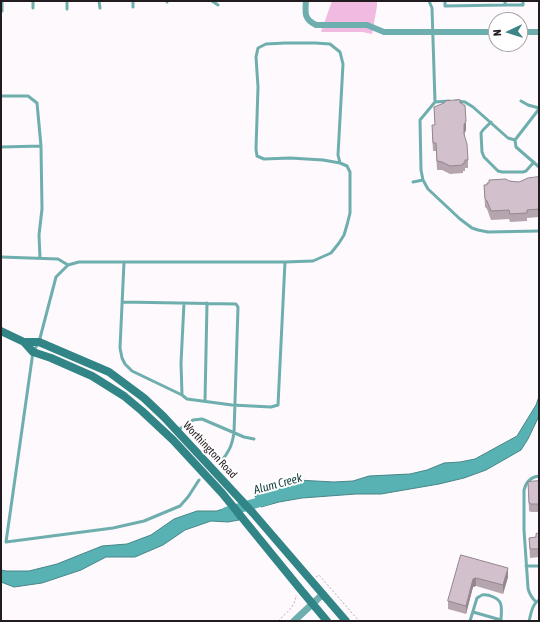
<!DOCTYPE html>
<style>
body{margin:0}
#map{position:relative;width:540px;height:622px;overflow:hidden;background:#fdf9fc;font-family:"Asap Condensed",sans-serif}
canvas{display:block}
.frame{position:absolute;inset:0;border:2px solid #221b20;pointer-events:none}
.north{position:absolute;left:488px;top:12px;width:40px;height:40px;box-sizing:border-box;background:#fff;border:1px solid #a7a4a6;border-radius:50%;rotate:266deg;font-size:11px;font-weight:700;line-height:16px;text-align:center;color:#221b20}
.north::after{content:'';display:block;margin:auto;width:14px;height:18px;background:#3d8586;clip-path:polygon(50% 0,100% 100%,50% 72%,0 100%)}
</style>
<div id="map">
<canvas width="540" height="622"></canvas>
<div class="frame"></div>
<div class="north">N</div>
</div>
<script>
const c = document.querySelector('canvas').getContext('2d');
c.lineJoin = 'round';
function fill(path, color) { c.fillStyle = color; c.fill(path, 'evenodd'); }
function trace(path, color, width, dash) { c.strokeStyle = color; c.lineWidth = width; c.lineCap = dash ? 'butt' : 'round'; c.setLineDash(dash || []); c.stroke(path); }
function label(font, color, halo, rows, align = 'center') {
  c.font = font + ' "Asap Condensed",sans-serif'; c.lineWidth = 4; c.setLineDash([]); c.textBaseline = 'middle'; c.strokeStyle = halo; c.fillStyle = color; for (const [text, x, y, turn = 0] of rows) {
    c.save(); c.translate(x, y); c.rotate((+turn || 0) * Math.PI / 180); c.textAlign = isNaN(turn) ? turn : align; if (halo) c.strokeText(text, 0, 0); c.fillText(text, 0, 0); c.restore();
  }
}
fill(new Path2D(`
 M 332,1 L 377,1 L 377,6 L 372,34 L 363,32 L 321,32 Z`), '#f1bae1');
const water = new Path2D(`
 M 539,397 L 539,416 L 528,439 L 521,450 L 486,470 L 464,478 L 439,484 L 381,494 L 356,494 L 302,498 L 279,502 L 261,507 L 255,496 L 266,490 L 283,484 L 297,480 L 334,482 L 353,481 L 369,476 L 410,474 L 427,470 L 444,463 L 460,462 L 475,459 L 517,436 L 536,405 Z
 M 228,508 L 239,520 L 228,522 L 211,521 L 185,530 L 163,545 L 135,557 L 106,557 L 81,570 L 42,583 L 14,587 L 1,582 L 1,570 L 6,571 L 29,571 L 57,564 L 102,546 L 127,544 L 151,535 L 174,519 L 197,511 L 216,511 Z`);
fill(water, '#58b2b3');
trace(water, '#488587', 1);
trace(new Path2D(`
 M 226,512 L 270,499`), '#58b2b3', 10);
trace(new Path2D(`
 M 316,577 L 319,575 L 359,621
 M 278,621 C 286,613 296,606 296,595`), '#b3aeb2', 1, [2, 2]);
trace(new Path2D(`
 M 2,1 L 2,11
 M 33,1 L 33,8
 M 67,1 L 67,9
 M 99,1 L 100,8
 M 133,1 L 133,7
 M 167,1 L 167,2
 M 212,1 L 218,5
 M 429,1 L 432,8 L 435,102
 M 445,1 L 445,6 L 505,5 L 505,1
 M 505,5 L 523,5 L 523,1
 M 1,96 L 28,96 L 37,103 L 41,146 L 42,209 L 39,235 L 40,258
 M 449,101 L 435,102 L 420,120 L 421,170 L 423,180 L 428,189 L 460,219 L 472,228 L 478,230 L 488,232 L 539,231
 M 456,101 L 465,102 L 473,107 L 508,138 L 515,140 L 516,147 L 539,167
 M 521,101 L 528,105 L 539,108
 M 491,122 L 483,130 L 481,133 L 482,152 L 484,157 L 498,171 L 502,172 L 523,172 L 526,171 L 534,162
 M 515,140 L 539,109
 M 1,147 L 41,146
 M 413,182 L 423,180
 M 1,257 L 58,259 L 68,265
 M 124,262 L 120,348 L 122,358 L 125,364 L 132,371 L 182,395 L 187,399 L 232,405 L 271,407 L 278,405 L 285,262
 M 122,302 L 236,304 L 238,307 L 234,433 C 232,445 229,453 220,462
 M 182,395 L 181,363 L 184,303
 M 205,401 L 207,303
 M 178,430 L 193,420 L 202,419 L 244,437 L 254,439
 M 199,480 L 188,497 L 180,506 L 144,521 L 113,528 L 6,542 L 33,352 L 39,342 L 56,277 L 68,265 L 79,262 L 285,262 L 313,261 L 331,253 L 339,243 L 344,235 L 347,225 L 350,213 L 350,172 L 347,166 L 340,163 L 338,155 L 343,64 L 340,52 L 330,44 L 315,43 L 285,43 L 266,44 L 258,48 L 256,57 L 258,87 L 256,149 L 257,156 L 264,159 L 290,158 L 323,160 L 340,163
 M 526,566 L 539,566
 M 536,602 C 531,597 529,594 528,588 L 524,530 L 524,490 C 526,482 530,477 539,476
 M 473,612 L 501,620
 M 470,621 L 477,598 C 479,597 480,596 482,595 C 488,594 500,598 501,605 C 502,610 501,616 501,621
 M 529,621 C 531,614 532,604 539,600`), '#6eaeae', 3);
trace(new Path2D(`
 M 306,1 C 305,13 304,19 316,25 L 367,25 L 384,32 L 496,32
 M 520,32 L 539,32`), '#6eaeae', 6);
trace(new Path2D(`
 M 294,621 L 323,594`), '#6eaeae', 7);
trace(new Path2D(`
 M 1,331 L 24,342 L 33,352 L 51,358 L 92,376 L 124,396 L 142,411 L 173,440 L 222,493 L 301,590 L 327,621
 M 24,342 L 39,342 L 109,372 L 144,398 L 164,417 L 253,513 L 346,621`), '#318586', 8);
fill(new Path2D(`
 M 460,103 L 466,130 L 464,136 L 468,160 L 468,168 L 465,168 L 465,171 L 463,171 L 463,173 L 450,174 L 442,170 L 437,170 L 436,151 L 433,151 L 432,134 L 432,125 L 435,125 L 434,107 Z
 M 539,177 L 539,217 L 527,218 L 527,221 L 510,222 L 509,219 L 491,220 L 487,209 L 485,207 L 484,185 L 509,181 L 519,182 Z
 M 539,481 L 539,512 L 531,512 L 529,511 L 528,482 Z
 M 539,533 L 539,557 L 530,558 L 529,538 L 536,537 Z
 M 461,555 L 508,577 L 503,594 L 476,586 L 473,587 L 466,614 L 448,609 L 448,601 Z`), '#b5a5af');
fill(new Path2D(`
 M 466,121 L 466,130 L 464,133 L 464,143 L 464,125 Z
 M 508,568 L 508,577 L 503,594 L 503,585 Z
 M 476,578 L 476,586 L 473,587 L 466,614 L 466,606 L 473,579 Z`), '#93868f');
const building = new Path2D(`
 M 460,100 L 460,103 L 462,103 L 463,105 L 465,105 L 466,121 L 464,125 L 464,134 L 467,144 L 468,160 L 465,160 L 465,163 L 463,163 L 463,165 L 450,166 L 442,162 L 437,161 L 436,143 L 433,143 L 432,125 L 435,125 L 434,107 L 444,103 L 446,101 Z
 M 539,177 L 539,209 L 527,210 L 527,213 L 510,214 L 509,210 L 491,211 L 487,201 L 485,199 L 484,185 L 487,185 L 487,183 L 489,183 L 489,180 L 506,179 L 509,181 L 519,182 L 528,178 Z
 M 539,481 L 539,504 L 531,504 L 529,503 L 528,482 Z
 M 539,533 L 539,549 L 530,549 L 529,538 L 536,537 L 536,534 Z
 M 461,555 L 508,568 L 503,585 L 476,578 L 473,579 L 466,606 L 448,601 Z`);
fill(building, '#d2c0cc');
trace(building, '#93868f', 1);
label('11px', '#221b20', '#fff', [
 ["Worthington Road",210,450,47]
]);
label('italic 12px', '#143f3f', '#fff', [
 ["Alum Creek",278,484,-15]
]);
</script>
